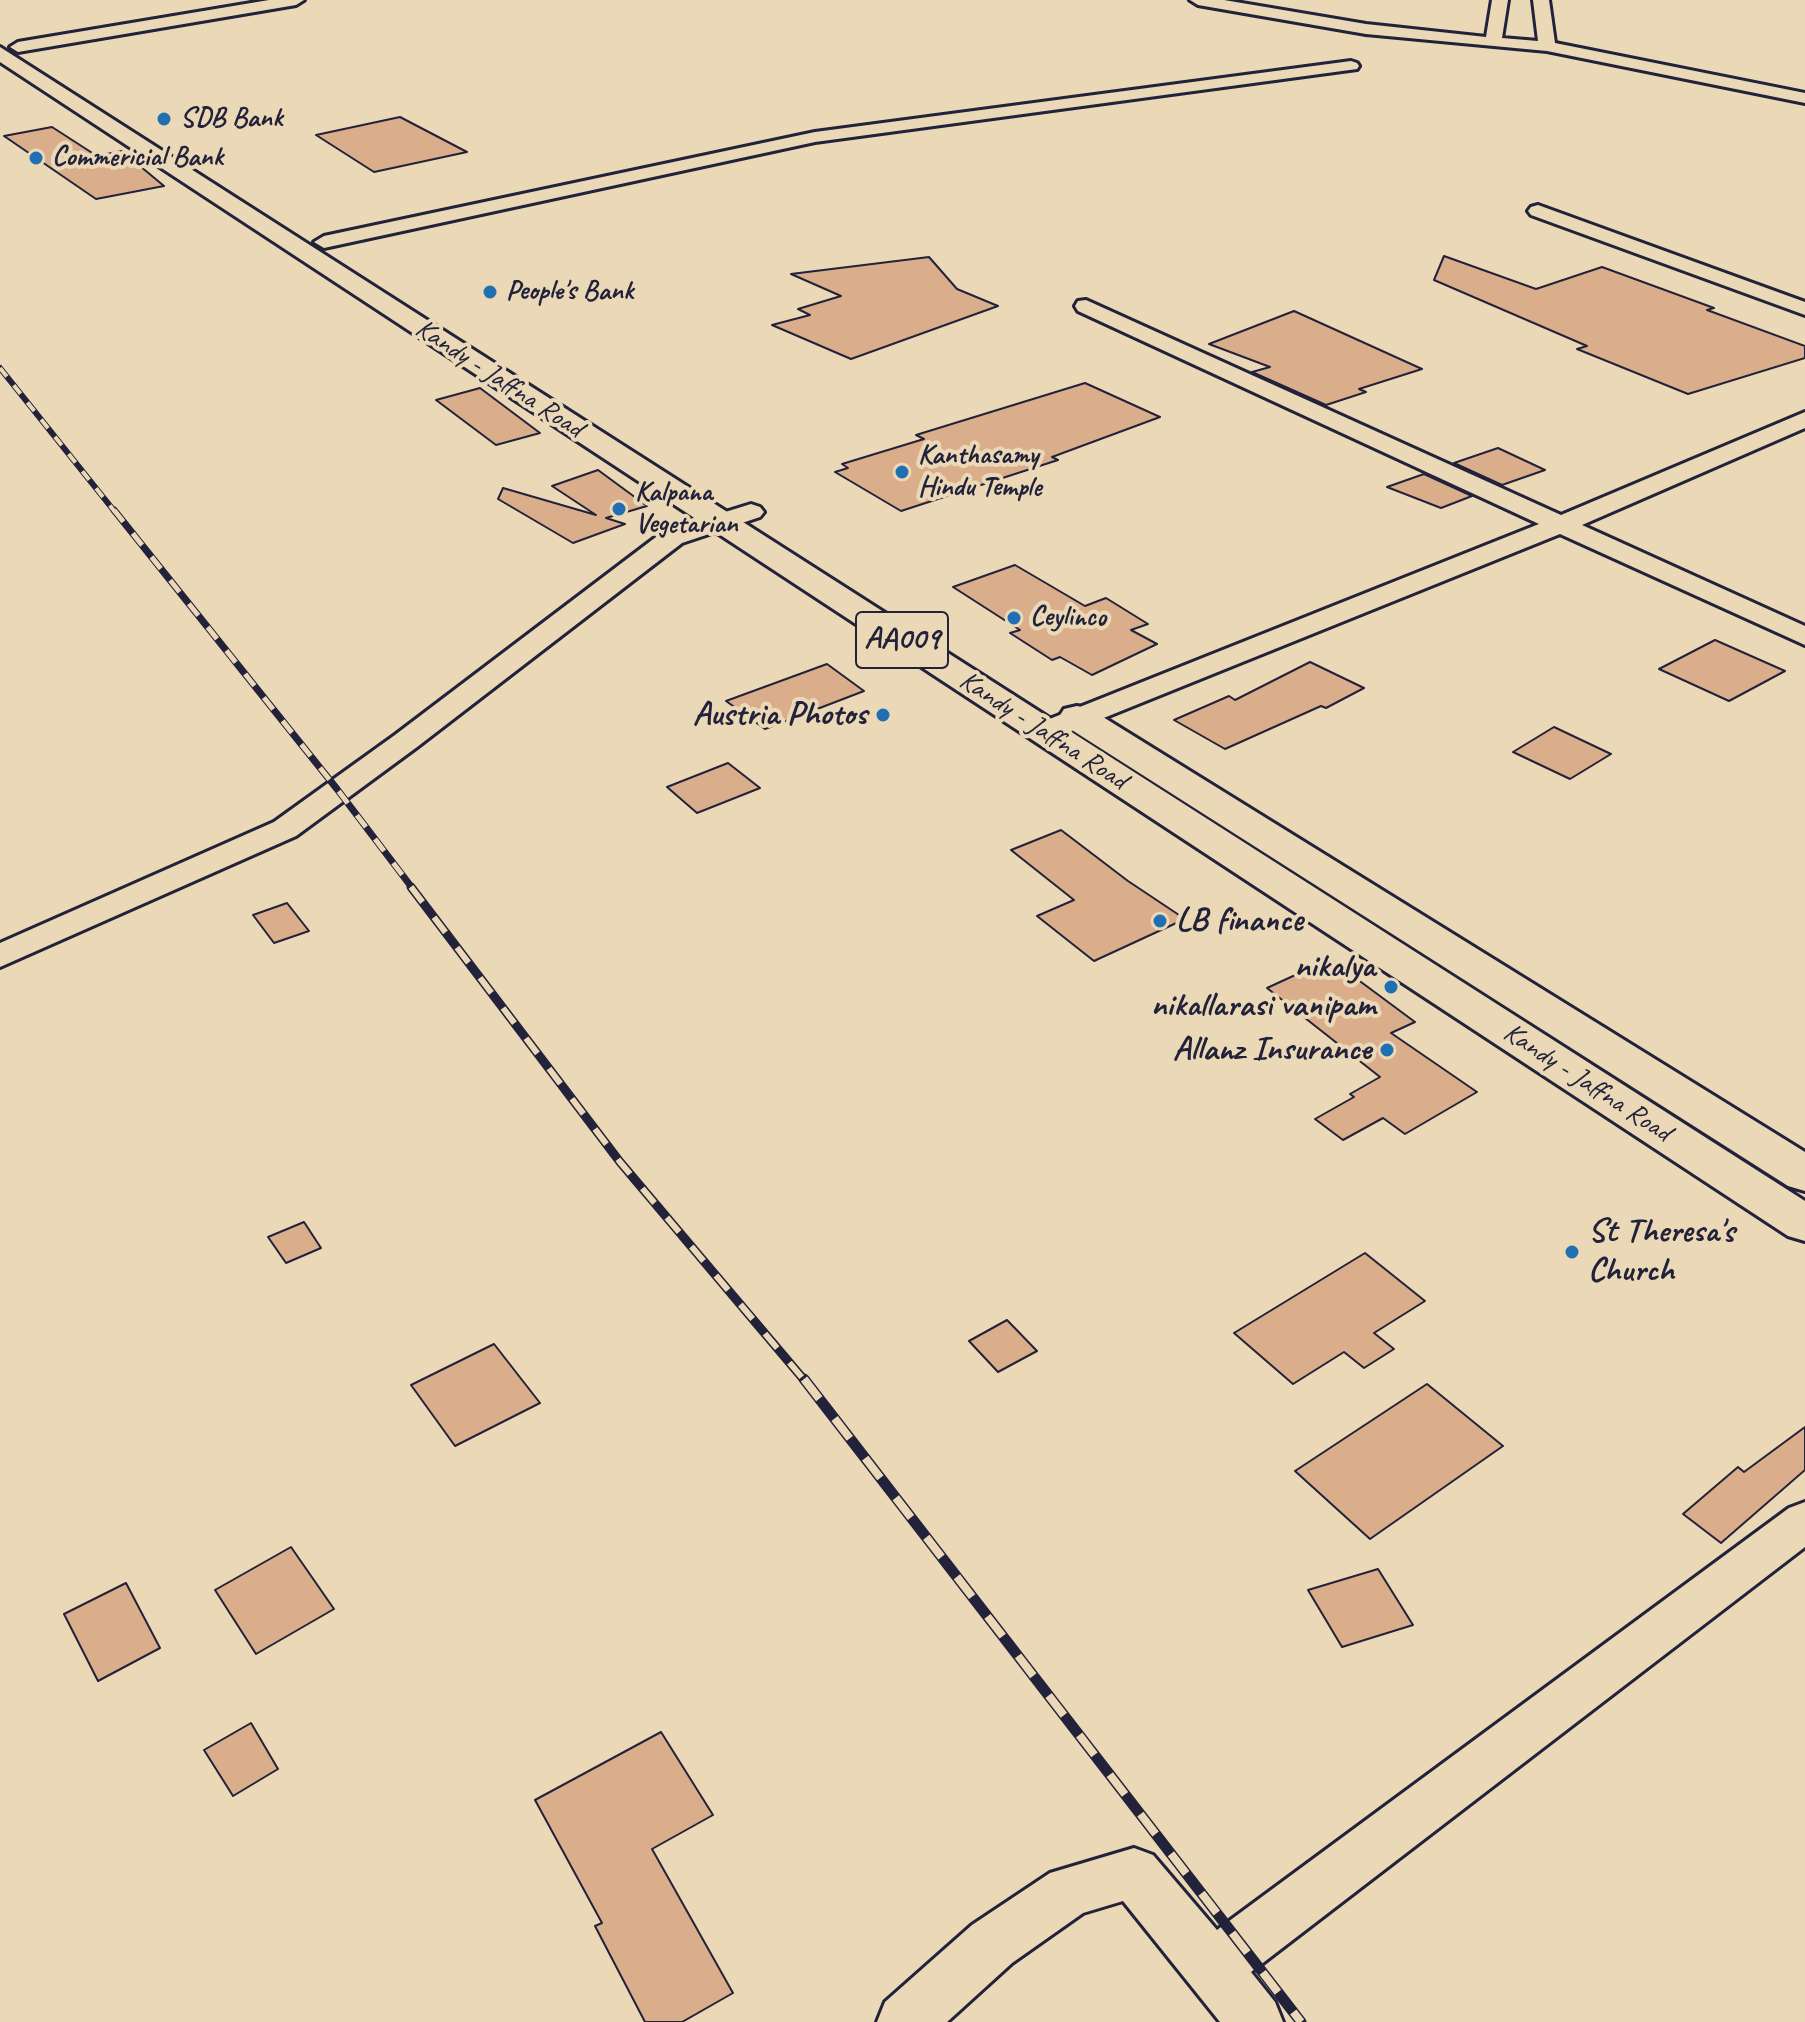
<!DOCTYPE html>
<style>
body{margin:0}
canvas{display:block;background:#ebd8b6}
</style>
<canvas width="1805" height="2022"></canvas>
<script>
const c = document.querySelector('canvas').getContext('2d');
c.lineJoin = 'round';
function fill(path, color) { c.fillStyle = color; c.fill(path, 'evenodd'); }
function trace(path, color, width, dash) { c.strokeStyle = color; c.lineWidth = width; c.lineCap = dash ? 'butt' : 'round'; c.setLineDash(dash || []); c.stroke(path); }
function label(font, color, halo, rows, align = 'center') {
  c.font = font + ' Caveat,sans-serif'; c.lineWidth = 8; c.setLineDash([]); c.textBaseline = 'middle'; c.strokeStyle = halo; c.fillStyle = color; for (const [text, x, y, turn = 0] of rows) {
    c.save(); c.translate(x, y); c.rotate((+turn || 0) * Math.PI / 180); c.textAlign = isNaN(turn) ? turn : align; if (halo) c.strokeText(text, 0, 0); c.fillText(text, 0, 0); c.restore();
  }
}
const building = new Path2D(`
 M 400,117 L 467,152 L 374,172 L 316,135 Z
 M 52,127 L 97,156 L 122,151 L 164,186 L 96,199 L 4,136 Z
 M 1444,256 L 1536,289 L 1602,267 L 1714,308 L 1707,310 L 1805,346 L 1805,358 L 1688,394 L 1577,349 L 1587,346 L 1434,280 Z
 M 929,257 L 957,289 L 998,306 L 851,359 L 772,325 L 810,315 L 798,309 L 841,296 L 791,274 Z
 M 1294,311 L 1422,369 L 1359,389 L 1366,392 L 1326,405 L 1252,372 L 1270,367 L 1209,344 Z
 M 1085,383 L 1160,417 L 1052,457 L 1058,460 L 901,511 L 835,472 L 848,468 L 842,464 L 924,439 L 916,435 Z
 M 480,388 L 540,433 L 496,445 L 436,400 Z
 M 1498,448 L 1545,470 L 1502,485 L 1454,463 Z
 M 598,470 L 647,506 L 606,518 L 625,524 L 573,543 L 498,499 L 503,488 L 596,515 L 552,486 Z
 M 1424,474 L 1472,496 L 1441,508 L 1387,487 Z
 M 1015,565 L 1085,606 L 1106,598 L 1148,624 L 1131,630 L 1157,644 L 1092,675 L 1060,657 L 1052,660 L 1010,633 L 1020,630 L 953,587 Z
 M 1715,640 L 1785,671 L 1729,701 L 1659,669 Z
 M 1310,662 L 1364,688 L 1326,708 L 1321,706 L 1225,749 L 1174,720 L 1229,696 L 1235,700 Z
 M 827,664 L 864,691 L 765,729 L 726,701 Z
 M 1554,727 L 1611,754 L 1570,779 L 1513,752 Z
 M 728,763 L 760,788 L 697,813 L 667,787 Z
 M 1061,830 L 1128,881 L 1185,919 L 1094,961 L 1037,916 L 1074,900 L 1011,850 Z
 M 287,903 L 309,931 L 274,943 L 253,915 Z
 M 1330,959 L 1415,1022 L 1391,1033 L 1477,1092 L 1405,1134 L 1383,1118 L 1343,1140 L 1315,1119 L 1354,1097 L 1350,1094 L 1380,1077 L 1267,988 Z
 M 304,1222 L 321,1248 L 286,1263 L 268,1237 Z
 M 1365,1253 L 1425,1301 L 1374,1333 L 1394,1349 L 1364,1368 L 1344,1352 L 1293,1384 L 1234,1333 Z
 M 1007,1320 L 1037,1351 L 998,1372 L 969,1341 Z
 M 494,1344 L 540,1403 L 455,1446 L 411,1385 Z
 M 1427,1384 L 1503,1446 L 1370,1539 L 1295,1471 Z
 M 1805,1427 L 1805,1470 L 1721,1543 L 1683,1514 L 1738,1467 L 1744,1472 Z
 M 291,1547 L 334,1609 L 256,1654 L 215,1590 Z
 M 1378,1569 L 1413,1625 L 1342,1647 L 1308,1590 Z
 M 126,1583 L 160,1648 L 98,1681 L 64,1614 Z
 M 251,1723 L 278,1769 L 233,1796 L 204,1750 Z
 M 661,1732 L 713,1815 L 652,1849 L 733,1993 L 682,2022 L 645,2022 L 595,1926 L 602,1923 L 535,1800 Z`);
fill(building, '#daad8b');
trace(building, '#22223b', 2);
const minor = new Path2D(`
 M 269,0 L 304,0 L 296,5 L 18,52 L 10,47 L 18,42 Z
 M 1190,0 L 1224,0 L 1366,24 L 1486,37 L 1492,0 L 1508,0 L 1502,38 L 1538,41 L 1533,0 L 1549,0 L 1555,43 L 1805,93 L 1805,103 L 1547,51 L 1366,34 L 1198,5 Z
 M 1351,61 L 1357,63 L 1359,66 L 1357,69 L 815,142 L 324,248 L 314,242 L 324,236 L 815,132 Z
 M 1538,205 L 1805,302 L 1805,315 L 1531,215 L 1528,211 L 1531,207 Z
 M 1086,300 L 1561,515 L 1805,412 L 1805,428 L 1582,525 L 1805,626 L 1805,645 L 1560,534 L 1054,738 L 1043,741 L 1032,738 L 1028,732 L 1032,726 L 1539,524 L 1078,311 L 1075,306 L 1078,301 Z
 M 751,504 L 760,507 L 764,512 L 760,517 L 682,543 L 417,747 L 296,836 L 0,967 L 0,943 L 274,822 L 395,735 L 664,531 Z
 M 1805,1502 L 1805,1547 L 1251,1972 L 1275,2002 L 1283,2022 L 1220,2022 L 1123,1901 L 1083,1913 L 1012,1963 L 947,2022 L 877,2022 L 885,2002 L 972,1925 L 1050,1873 L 1134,1848 L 1153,1855 L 1217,1930 L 1789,1508 Z`);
const trunk = new Path2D(`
 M 0,47 L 1805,1201 L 1805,1241 L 1788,1236 L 0,62 Z
 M 1077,706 L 1090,709 L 1805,1152 L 1805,1191 L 1788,1186 L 1064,725 L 1059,717 L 1064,709 Z`);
trace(minor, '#22223b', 6);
trace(trunk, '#22223b', 6);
fill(minor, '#ebd8b6');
fill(trunk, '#ebd8b6');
const railFar3 = new Path2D(`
 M 0,368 L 115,512`);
const railFar2 = new Path2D(`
 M 114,510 L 337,789 L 413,889`);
const railFar1 = new Path2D(`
 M 411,887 L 620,1162 L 805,1381`);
const rail = new Path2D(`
 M 804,1379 L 1301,2022`);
trace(railFar3, '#22223b', 6);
trace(railFar2, '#22223b', 7);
trace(railFar1, '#22223b', 9);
trace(rail, '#22223b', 11);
trace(railFar3, '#ebd8b6', 4, [11]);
trace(railFar2, '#ebd8b6', 5, [15]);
trace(railFar1, '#ebd8b6', 6, [19]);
trace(rail, '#ebd8b6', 8, [25]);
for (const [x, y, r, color] of [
 [164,119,8,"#1f6fb2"],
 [36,158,8,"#1f6fb2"],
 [490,292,8,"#1f6fb2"],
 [902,472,8,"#1f6fb2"],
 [619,509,8,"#1f6fb2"],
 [1014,618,8,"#1f6fb2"],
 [883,715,8,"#1f6fb2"],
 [1160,921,8,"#1f6fb2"],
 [1391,987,8,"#1f6fb2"],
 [1387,1050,8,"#1f6fb2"],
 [1572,1252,8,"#1f6fb2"]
]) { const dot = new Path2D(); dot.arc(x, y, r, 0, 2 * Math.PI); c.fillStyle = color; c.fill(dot); trace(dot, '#ebd8b6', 3); }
label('bold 28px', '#22223b', '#ebd8b6', [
 ["SDB Bank",180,119],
 ["Commericial Bank",52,158],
 ["People's Bank",506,292],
 ["Kanthasamy",918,456],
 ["Hindu Temple",918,488],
 ["Kalpana",635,493],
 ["Vegetarian",635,525],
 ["Ceylinco",1030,618]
], 'left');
label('28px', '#22223b', '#ebd8b6', [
 ["Kandy - Jaffna Road",499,379,33],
 ["Kandy - Jaffna Road",1043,731,33],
 ["Kandy - Jaffna Road",1587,1083,33]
]);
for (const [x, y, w] of [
 [902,640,92]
]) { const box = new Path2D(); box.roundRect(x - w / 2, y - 28, w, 56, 6); c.fillStyle = '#ebd8b6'; c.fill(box); trace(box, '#22223b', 2); }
label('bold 32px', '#22223b', null, [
 ["AA009",902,640]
]);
label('bold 34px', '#22223b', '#ebd8b6', [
 ["Austria Photos",867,715],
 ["LB finance",1176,921,"left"],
 ["nikalya",1375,967],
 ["nikallarasi vanipam",1375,1006],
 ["Allanz Insurance",1371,1050],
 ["St Theresa's",1588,1232,"left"],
 ["Church",1588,1271,"left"]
], 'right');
</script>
